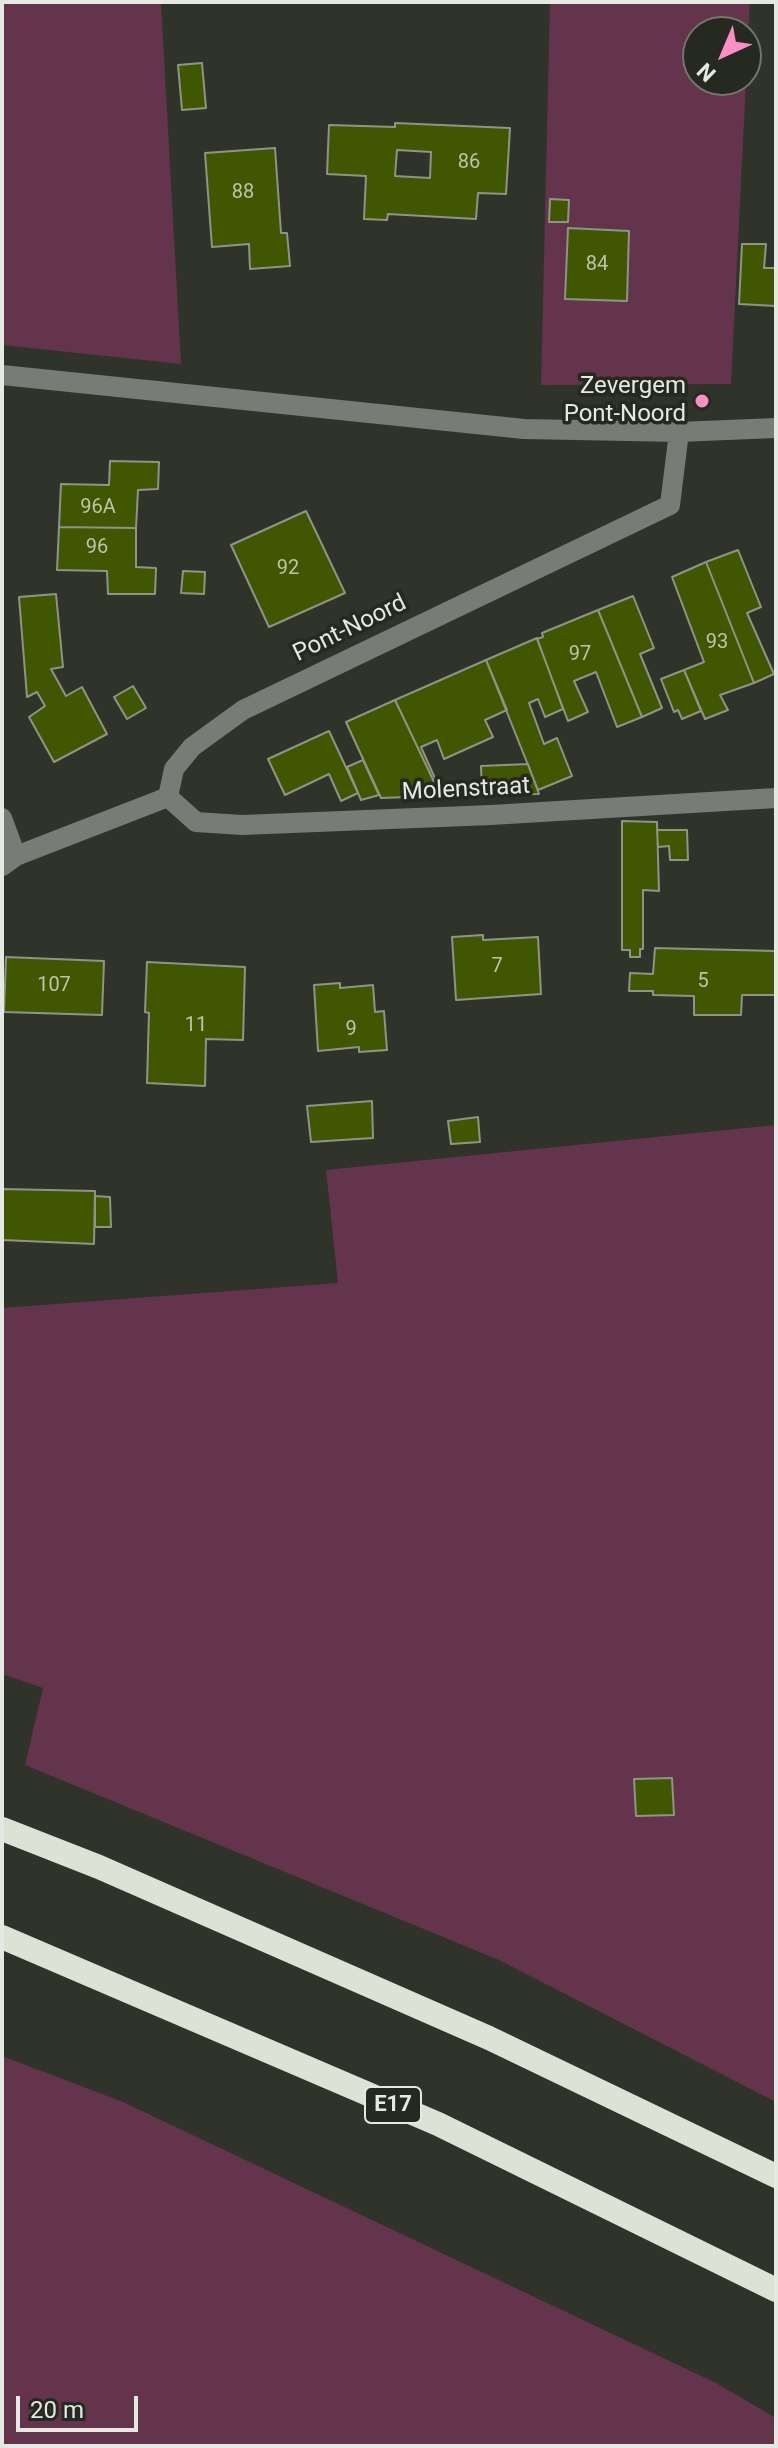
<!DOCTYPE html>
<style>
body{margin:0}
#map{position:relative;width:778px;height:2448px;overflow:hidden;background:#2f3329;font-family:Roboto,sans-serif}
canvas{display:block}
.frame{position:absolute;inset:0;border:4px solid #e6e9e2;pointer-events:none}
.north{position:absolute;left:682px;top:16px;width:80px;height:80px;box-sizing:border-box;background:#25291f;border:2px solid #72766d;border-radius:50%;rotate:224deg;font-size:22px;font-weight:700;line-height:32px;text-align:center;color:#e6e9e2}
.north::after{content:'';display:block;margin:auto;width:28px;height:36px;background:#fb8fc4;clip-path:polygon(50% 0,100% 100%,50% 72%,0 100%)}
.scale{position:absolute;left:16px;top:2396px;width:122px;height:36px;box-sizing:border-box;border:4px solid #e6e9e2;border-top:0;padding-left:10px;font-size:24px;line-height:28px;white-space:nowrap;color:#e6e9e2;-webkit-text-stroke:6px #25291f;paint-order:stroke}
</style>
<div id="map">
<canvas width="778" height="2448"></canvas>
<div class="frame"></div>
<div class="north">N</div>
<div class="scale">20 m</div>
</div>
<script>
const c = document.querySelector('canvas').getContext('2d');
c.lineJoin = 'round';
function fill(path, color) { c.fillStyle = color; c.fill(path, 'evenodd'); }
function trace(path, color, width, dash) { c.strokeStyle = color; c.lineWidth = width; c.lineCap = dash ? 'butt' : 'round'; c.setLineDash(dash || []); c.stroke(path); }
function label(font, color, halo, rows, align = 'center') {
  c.font = font + ' Roboto,sans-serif'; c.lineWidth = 7; c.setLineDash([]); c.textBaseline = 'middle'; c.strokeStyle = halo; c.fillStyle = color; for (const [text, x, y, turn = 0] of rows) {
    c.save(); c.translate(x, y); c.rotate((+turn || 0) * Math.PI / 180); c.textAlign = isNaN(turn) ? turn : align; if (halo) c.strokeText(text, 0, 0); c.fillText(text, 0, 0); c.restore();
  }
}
fill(new Path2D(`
 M 2,2 L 161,2 L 181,364 L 2,345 Z
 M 550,2 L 750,2 L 731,384 L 541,385 ZM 698,32 L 746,32 L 746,80 L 698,80 Z
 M 776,1125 L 776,2102 L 499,1960 L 25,1765 L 43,1688 L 2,1674 L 2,1308 L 338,1283 L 326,1170 Z
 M 2,2056 L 123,2102 L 716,2383 L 776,2418 L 776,2446 L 2,2446 Z`), '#63344b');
const building = new Path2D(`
 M 202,63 L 206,108 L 182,110 L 178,65 Z
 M 395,123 L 510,128 L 506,194 L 478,193 L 476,219 L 388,214 L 387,220 L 364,219 L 366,176 L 327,174 L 329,125 L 395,127 ZM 397,150 L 431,152 L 430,178 L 395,176 Z
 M 275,148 L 281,233 L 287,233 L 290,266 L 250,269 L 249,244 L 212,247 L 205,153 Z
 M 550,199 L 569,200 L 568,222 L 549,222 Z
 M 568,228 L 629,231 L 627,301 L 565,299 Z
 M 742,244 L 766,244 L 764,268 L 776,268 L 776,306 L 739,304 Z
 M 110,461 L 159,462 L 158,489 L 138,490 L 136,528 L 59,527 L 61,484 L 109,485 Z
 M 306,511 L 345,593 L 269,627 L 231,545 Z
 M 59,527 L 136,528 L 136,567 L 156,568 L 155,594 L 108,594 L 107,571 L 57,570 Z
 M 738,550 L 761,607 L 747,613 L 774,674 L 754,683 L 706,562 Z
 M 706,562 L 754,683 L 720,695 L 728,710 L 705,719 L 684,670 L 704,662 L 672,577 Z
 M 183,571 L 205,572 L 204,594 L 181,593 Z
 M 56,594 L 63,667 L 51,669 L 66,696 L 82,687 L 107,734 L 54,762 L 29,717 L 45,706 L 37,692 L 27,697 L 19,597 Z
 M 633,596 L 654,648 L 640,654 L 662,708 L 642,717 L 598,610 Z
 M 598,610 L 642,717 L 617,727 L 596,672 L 574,681 L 588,712 L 568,721 L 537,639 L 543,637 L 542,633 Z
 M 537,638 L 563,709 L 545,717 L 538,699 L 529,703 L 544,744 L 557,738 L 572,776 L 538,790 L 486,660 Z
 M 486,660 L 507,710 L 485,720 L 493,737 L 444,759 L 437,740 L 421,747 L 438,785 L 436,786 L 395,700 Z
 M 684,670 L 701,711 L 682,719 L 678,710 L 674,712 L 661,679 Z
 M 133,686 L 146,708 L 127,719 L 114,697 Z
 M 395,700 L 436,786 L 408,797 L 381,798 L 346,722 Z
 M 329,731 L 358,793 L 341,801 L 329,774 L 285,795 L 268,759 Z
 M 363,760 L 379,795 L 361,800 L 347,767 Z
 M 528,764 L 539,794 L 482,795 L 481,766 Z
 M 622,821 L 657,822 L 659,891 L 643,890 L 643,949 L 640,949 L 640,957 L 630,957 L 630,950 L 622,950 Z
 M 657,830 L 687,830 L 688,860 L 670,860 L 669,846 L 658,847 Z
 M 483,935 L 483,940 L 538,937 L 541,994 L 456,1000 L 452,937 Z
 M 655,948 L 776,951 L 776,995 L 742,995 L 741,1015 L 694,1015 L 694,996 L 653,995 L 653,991 L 629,991 L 630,973 L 653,974 Z
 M 6,957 L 104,961 L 102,1015 L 4,1012 Z
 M 147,962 L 245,967 L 243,1040 L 206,1039 L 205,1086 L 147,1083 L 149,1013 L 145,1012 Z
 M 340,983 L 340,988 L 373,985 L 375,1012 L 384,1011 L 387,1050 L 359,1052 L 359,1047 L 318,1051 L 314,985 Z
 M 372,1101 L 373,1138 L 311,1142 L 307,1106 Z
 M 478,1117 L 480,1142 L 451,1144 L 448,1121 Z
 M 2,1189 L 95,1191 L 94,1244 L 2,1240 Z
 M 95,1196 L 110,1197 L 111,1227 L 95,1227 Z
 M 672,1778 L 674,1815 L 636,1816 L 634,1779 Z`);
fill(building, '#415601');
trace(building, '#8f9488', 2);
trace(new Path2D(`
 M 2,375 L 524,429 L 679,432 L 776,428
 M 168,797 L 174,769 L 192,747 L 243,710 L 670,505 L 679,432
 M 168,797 L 196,822 L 242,825 L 491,815 L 776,798
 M 2,818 L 16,856
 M 2,866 L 16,856 L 168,797`), '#797b76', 20);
trace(new Path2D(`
 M 2,1829 L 99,1867 L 489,2038 L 776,2176
 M 2,1937 L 438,2124 L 776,2290`), '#dde2d5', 24);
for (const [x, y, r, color] of [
 [702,401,8,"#fb8fc4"]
]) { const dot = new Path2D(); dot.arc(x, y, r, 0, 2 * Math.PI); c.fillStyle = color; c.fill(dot); trace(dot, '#25291f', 3); }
label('20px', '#bdc4aa', null, [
 ["86",469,163],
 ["88",243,193],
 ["84",597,265],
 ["96A",98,508],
 ["96",97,548],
 ["92",288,569],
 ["93",717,643],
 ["97",580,655],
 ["7",497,967],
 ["5",703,982],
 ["107",54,986],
 ["11",196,1026],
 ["9",351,1030]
]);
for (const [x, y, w] of [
 [393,2105,56]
]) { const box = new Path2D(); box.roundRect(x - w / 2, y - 18, w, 36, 6); c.fillStyle = '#25291f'; c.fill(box); trace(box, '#e6e9e2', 2); }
label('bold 22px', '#e6e9e2', null, [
 ["E17",393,2105]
]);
label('24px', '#e6e9e2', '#25291f', [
 ["Zevergem",686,387],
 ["Pont-Noord",686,415]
], 'right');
label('24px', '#e6e9e2', '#25291f', [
 ["Pont-Noord",350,629,-26],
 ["Molenstraat",466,790,-3]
]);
</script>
